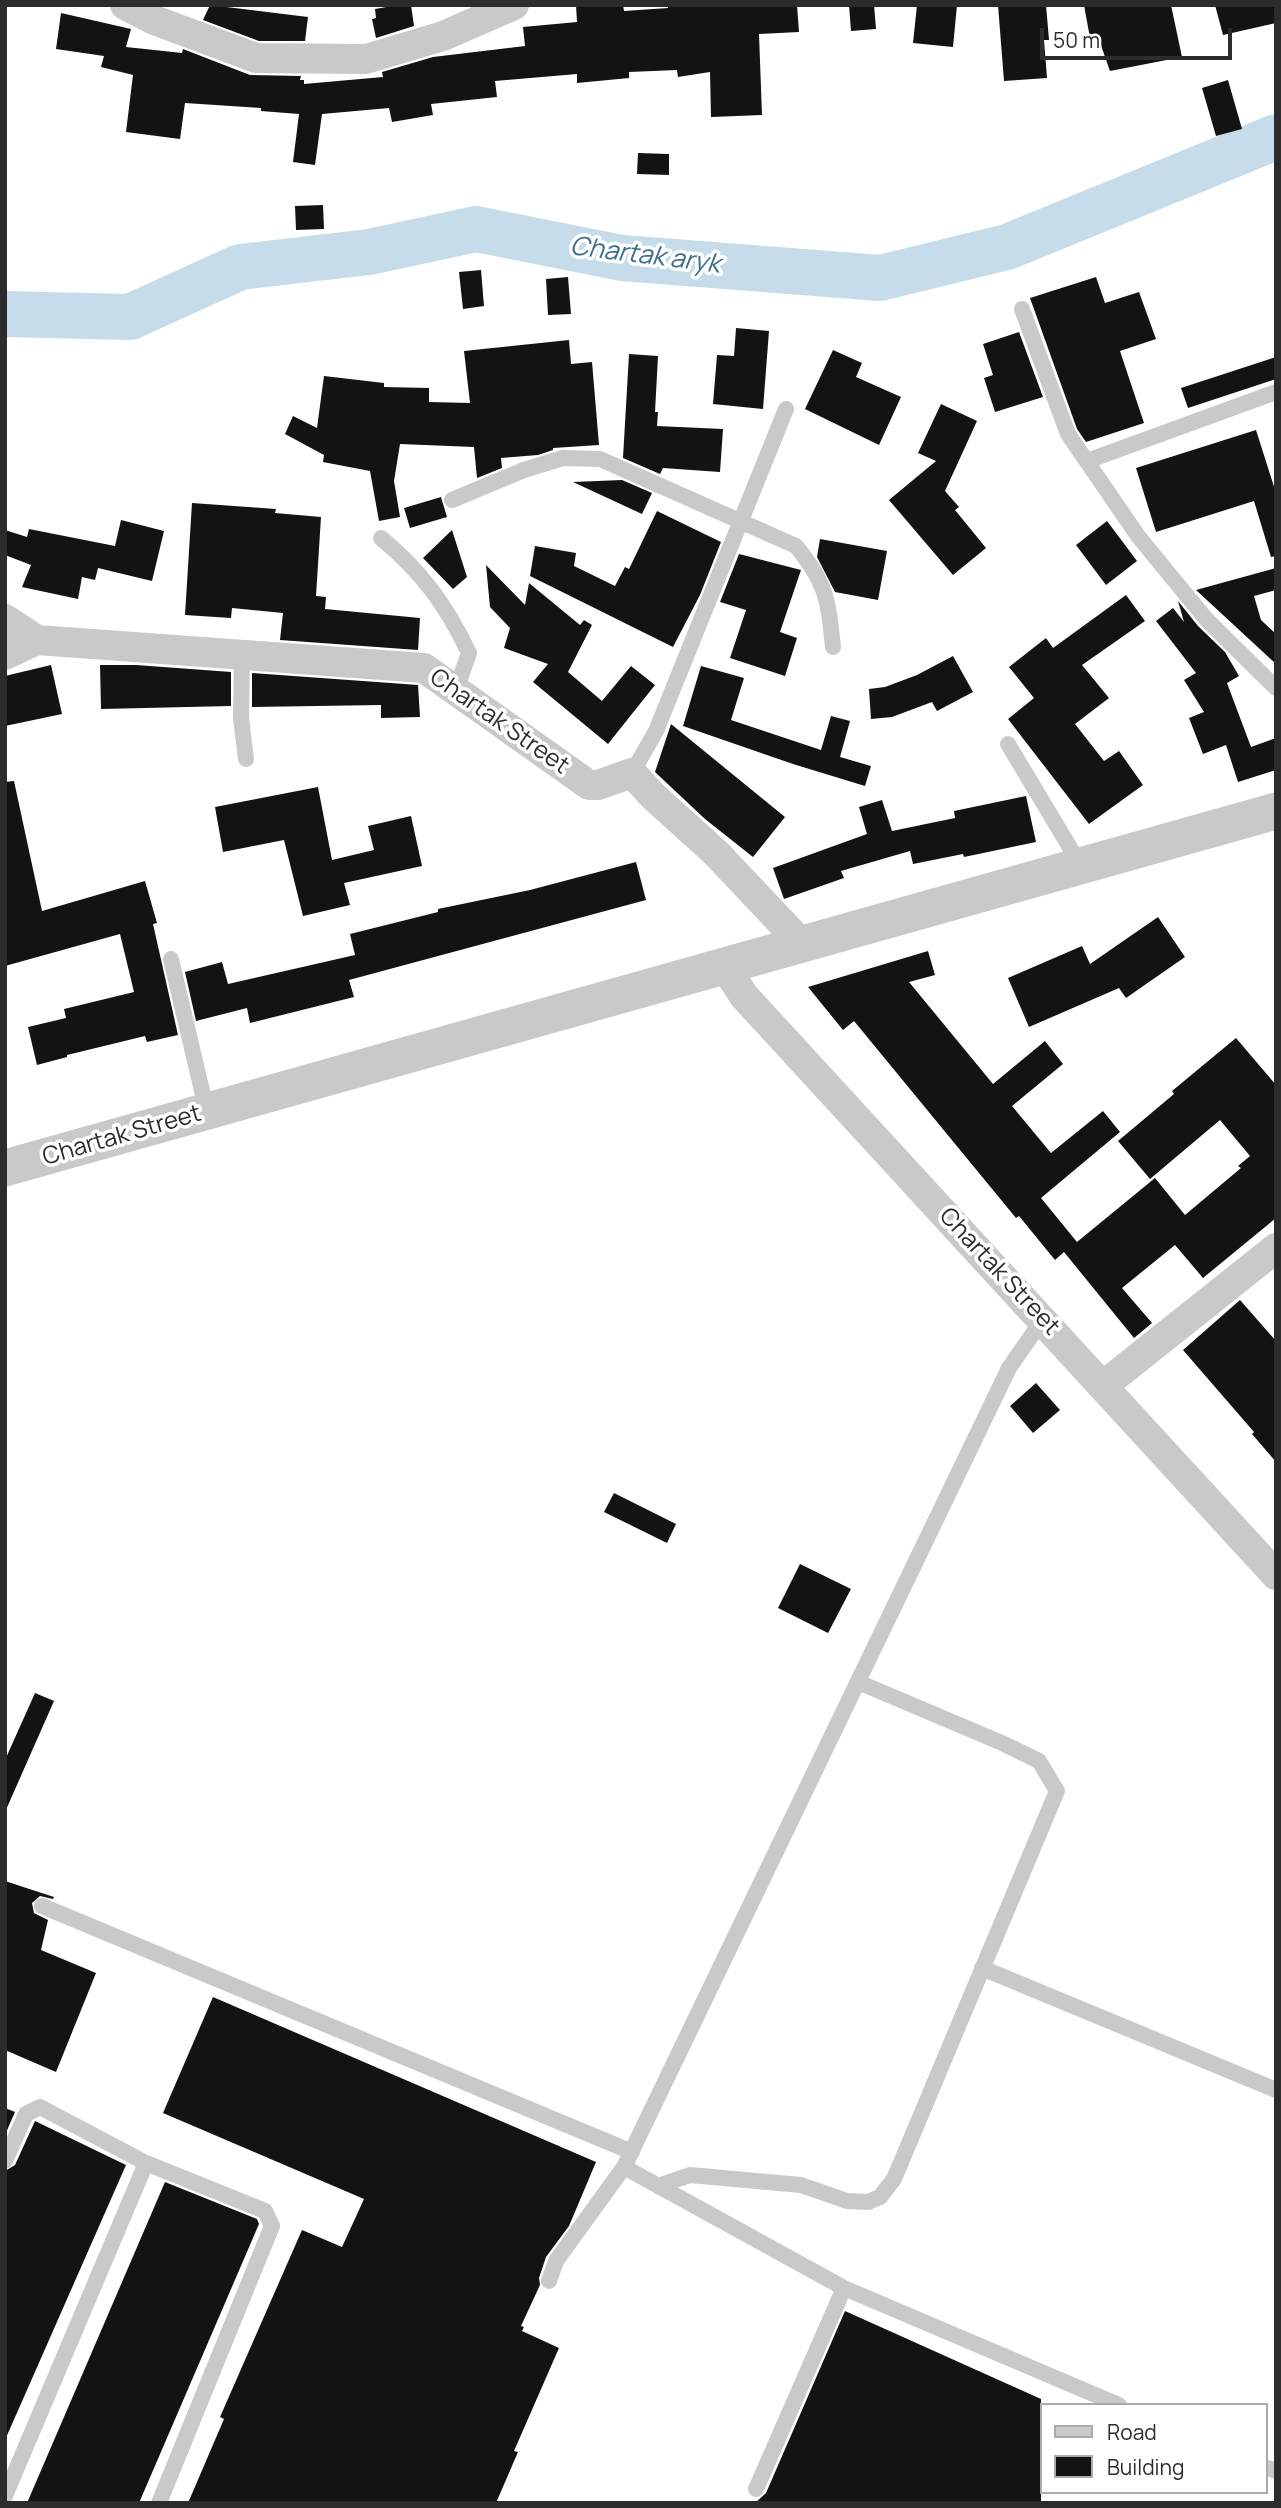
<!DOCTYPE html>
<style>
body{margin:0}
#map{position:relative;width:1281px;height:2508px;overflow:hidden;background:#fff;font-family:Manrope,sans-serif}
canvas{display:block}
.frame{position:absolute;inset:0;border:7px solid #2c2c2c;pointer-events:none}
.legend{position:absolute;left:1040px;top:2403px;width:228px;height:91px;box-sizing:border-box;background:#fff;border:2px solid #ababab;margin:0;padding:9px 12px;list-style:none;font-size:21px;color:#2c2c2c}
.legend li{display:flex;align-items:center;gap:14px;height:35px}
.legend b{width:35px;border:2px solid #ababab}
.scale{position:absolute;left:1040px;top:28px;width:192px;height:32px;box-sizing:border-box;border:4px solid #2c2c2c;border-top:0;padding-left:9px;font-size:21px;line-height:24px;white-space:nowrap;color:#2c2c2c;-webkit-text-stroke:5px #fff;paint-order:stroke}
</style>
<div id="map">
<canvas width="1281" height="2508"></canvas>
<div class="frame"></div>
<ul class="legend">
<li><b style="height:9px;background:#c9c9c9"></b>Road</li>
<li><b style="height:19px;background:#131313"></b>Building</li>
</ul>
<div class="scale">50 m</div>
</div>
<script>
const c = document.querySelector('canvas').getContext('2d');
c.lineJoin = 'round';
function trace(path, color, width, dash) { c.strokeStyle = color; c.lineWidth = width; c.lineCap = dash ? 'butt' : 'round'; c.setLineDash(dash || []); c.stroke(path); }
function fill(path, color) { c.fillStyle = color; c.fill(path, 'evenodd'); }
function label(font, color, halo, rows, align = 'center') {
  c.font = font + ' Manrope,sans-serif'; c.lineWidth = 7; c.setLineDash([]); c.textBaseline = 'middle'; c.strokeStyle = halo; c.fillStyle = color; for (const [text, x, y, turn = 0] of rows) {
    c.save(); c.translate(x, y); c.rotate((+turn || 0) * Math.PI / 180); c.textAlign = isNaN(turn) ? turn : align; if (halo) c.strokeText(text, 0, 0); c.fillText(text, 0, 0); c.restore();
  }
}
trace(new Path2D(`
 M 5,314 L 130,317 L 240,267 L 369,252 L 476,229 L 622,258 L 880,278 L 1007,247 L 1276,137`), '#c6dcea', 46);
fill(new Path2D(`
 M 210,5 L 308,17 L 305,41 L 259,41 L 203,20 Z
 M 398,5 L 411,5 L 414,26 L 376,38 L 372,19 L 376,18 L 375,9 Z
 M 576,5 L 623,5 L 624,11 L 668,8 L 668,5 L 797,5 L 799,32 L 759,34 L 762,115 L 711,117 L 710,72 L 678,77 L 677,70 L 629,72 L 629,78 L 577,83 L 577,74 L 495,81 L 497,97 L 431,104 L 433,115 L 392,122 L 389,108 L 322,114 L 315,165 L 293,162 L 299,114 L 261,111 L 261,108 L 185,103 L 180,139 L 126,132 L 133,75 L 101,67 L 104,56 L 56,49 L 61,13 L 131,29 L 126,47 L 182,53 L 183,49 L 250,75 L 301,76 L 300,80 L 304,80 L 304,84 L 383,77 L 382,72 L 433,57 L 525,46 L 523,27 L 577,22 Z
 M 849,5 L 874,5 L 876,29 L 851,31 Z
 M 917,5 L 957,5 L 953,47 L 913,43 Z
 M 998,5 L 1046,5 L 1049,40 L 1044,40 L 1047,78 L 1004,81 Z
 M 1084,5 L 1171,5 L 1182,57 L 1110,71 L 1098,37 L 1090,38 Z
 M 1215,5 L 1276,5 L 1276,23 L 1223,35 Z
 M 1228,80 L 1242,129 L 1216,136 L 1202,88 Z
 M 638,153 L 669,154 L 669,175 L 637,174 Z
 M 323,205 L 324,229 L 296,230 L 295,206 Z
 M 481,270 L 484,306 L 463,309 L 459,272 Z
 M 568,277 L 571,314 L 548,315 L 546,279 Z
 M 1096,277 L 1105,303 L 1139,292 L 1156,339 L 1120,351 L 1144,423 L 1086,442 L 1077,429 L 1030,298 Z
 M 736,328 L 769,331 L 763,409 L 713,404 L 717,355 L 734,356 Z
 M 1019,332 L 1043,397 L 995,412 L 984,378 L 993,375 L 983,344 Z
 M 569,340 L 571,364 L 592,362 L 599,445 L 553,448 L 553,450 L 538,455 L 501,458 L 502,468 L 477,478 L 474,447 L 400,444 L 394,481 L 400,517 L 379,521 L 370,471 L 323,462 L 324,455 L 285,434 L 293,416 L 317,428 L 324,376 L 384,383 L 384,387 L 429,388 L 429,402 L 470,403 L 464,351 Z
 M 833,350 L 862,363 L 856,377 L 901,397 L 879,445 L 805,409 Z
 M 629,354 L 658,356 L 655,412 L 658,412 L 657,426 L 723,429 L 720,472 L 663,468 L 660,474 L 623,458 Z
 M 1276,357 L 1276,379 L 1188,408 L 1181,388 Z
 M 941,404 L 977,421 L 945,491 L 959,507 L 955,510 L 986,548 L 953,575 L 889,500 L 936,461 L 918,453 Z
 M 1256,430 L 1276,493 L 1276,556 L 1271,557 L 1254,501 L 1156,532 L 1136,468 Z
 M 622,480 L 652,493 L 642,514 L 573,482 Z
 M 441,497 L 447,517 L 410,528 L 404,508 Z
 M 192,503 L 276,509 L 275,513 L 321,517 L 316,596 L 326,597 L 325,609 L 420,618 L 418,650 L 280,640 L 283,613 L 232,608 L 231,618 L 185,615 Z
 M 657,511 L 721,542 L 700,595 L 673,647 L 530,576 L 535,546 L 576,553 L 574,566 L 615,586 L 625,567 L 629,569 Z
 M 121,520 L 164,531 L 152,581 L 98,568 L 95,580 L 82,577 L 78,599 L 22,587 L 31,565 L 5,555 L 5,530 L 27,537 L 29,529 L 115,546 Z
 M 1107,521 L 1137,561 L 1106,585 L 1076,545 Z
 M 452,530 L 467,577 L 453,589 L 423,558 Z
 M 820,539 L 887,551 L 878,600 L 835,592 L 817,557 Z
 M 739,554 L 801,570 L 780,632 L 797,638 L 785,676 L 730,658 L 746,610 L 720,602 Z
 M 486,565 L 525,605 L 529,583 L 580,625 L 584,620 L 592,625 L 568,672 L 602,701 L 631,666 L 655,685 L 608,744 L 533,682 L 548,664 L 504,648 L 510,628 L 490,607 Z
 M 1276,568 L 1276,590 L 1254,596 L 1261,620 L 1276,634 L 1276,664 L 1196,590 Z
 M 1126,595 L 1145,621 L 1082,665 L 1109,698 L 1075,724 L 1104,761 L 1119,751 L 1143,785 L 1089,824 L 1008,719 L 1034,698 L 1009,667 L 1046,638 L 1053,648 Z
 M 1178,601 L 1198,626 L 1225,652 L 1239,676 L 1227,683 L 1251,747 L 1276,738 L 1276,770 L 1238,782 L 1226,745 L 1203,754 L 1189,718 L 1204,712 L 1184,680 L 1196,673 L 1156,621 L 1173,608 L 1184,622 Z
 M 953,656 L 973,692 L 937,711 L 932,702 L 892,717 L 871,719 L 869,689 L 885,687 L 917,675 Z
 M 51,665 L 62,714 L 5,726 L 5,676 Z
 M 100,665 L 136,665 L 231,672 L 231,706 L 101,709 Z
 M 701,666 L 744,678 L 731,720 L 821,750 L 831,716 L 850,721 L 840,757 L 871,766 L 865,786 L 793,764 L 683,726 Z
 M 252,673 L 418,685 L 420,717 L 381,718 L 381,705 L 252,707 Z
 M 671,724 L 785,817 L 753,857 L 705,819 L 655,772 Z
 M 14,781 L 42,911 L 145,881 L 157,923 L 153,924 L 178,1035 L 147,1042 L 145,1036 L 67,1055 L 67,1057 L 37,1065 L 28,1027 L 66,1018 L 64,1009 L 134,992 L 120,934 L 5,966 L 5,782 Z
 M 318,787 L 332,860 L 374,850 L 368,826 L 411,816 L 422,866 L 344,883 L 350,905 L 303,916 L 284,840 L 223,852 L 215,807 Z
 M 1026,796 L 1036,842 L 964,857 L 963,854 L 913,864 L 910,851 L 841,871 L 844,878 L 784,899 L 773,868 L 867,834 L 859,807 L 882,800 L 892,831 L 955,818 L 954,811 Z
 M 636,862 L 646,900 L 349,980 L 354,997 L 250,1023 L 247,1008 L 196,1021 L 185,972 L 222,962 L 228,984 L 355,955 L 350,934 L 438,912 L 438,909 L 530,890 Z
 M 1158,917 L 1185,957 L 1126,998 L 1119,988 L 1029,1027 L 1008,978 L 1082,946 L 1090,964 Z
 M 928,951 L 935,975 L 909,982 L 993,1084 L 1045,1041 L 1063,1064 L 1012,1106 L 1051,1153 L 1103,1111 L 1120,1132 L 1041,1198 L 1077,1242 L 1155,1178 L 1185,1215 L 1241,1168 L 1238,1166 L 1250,1156 L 1220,1120 L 1150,1179 L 1118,1141 L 1174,1094 L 1172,1091 L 1236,1038 L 1276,1085 L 1276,1218 L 1203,1278 L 1175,1245 L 1122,1288 L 1152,1323 L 1134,1338 L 1064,1252 L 1055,1260 L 1019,1216 L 1016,1218 L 854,1021 L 843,1030 L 808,987 Z
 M 1240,1300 L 1276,1341 L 1276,1462 L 1252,1434 L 1254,1432 L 1183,1350 Z
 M 1036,1383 L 1060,1410 L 1033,1433 L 1010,1406 Z
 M 614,1493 L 676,1524 L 667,1543 L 604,1512 Z
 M 800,1564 L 851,1589 L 828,1633 L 778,1608 Z
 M 35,1693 L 54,1701 L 5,1812 L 5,1760 Z
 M 5,1881 L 54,1897 L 53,1899 L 40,1896 L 32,1903 L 34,1913 L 48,1920 L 41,1950 L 96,1973 L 56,2072 L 5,2050 Z
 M 213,1997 L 596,2162 L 569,2226 L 546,2257 L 539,2278 L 540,2285 L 521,2326 L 524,2327 L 522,2331 L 559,2348 L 514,2451 L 518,2452 L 496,2503 L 188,2503 L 224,2419 L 220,2417 L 302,2230 L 342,2247 L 364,2199 L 163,2113 Z
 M 5,2108 L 15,2112 L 5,2135 Z
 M 35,2121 L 126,2165 L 5,2440 L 5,2171 L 15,2165 Z
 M 165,2182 L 257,2219 L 259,2224 L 139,2503 L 27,2503 Z
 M 845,2311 L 1041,2399 L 1041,2503 L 755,2503 L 766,2493 Z`), '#131313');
trace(new Path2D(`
 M 1022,309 L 1068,434 L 1138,536 L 1206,619 L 1276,688
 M 1087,461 L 1276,392
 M 452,500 L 524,470 L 563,458 L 600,459 L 796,546 C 827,584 828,600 833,647
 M 381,538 C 422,572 446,605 469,653 L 456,690
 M 242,655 L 241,718 L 246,759
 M 1008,744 L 1081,866
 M 632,773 L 656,731 L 786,409
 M 171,959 L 207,1112
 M 42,1906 L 632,2152
 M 982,1968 L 1276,2090
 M 5,2161 L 26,2114 L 40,2107 L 146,2163 L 265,2211 L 272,2226 L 159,2503
 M 624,2167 L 844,2288 L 1119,2405
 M 658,2186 L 690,2175 L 801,2185 L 847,2201 L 868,2202 L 880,2197 L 894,2179 L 1057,1791 L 1039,1761 L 1002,1743 L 858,1682
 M 549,2281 L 556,2261 L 624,2167 L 1009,1368 L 1043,1319
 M 1265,2467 L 1276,2471
 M 756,2489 L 844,2288
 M 5,2496 L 146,2163`), '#c9c9c9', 16);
trace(new Path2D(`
 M 125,5 L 154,20 L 256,58 L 366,59 L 443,36 L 514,5
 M 5,619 L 37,640
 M 5,655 L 37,640 L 424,668 L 589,785 L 598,785 L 632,773 L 653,796 L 716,853 L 802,944
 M 725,967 L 744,996 L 1276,1575
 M 1104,1385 L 1276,1248`), '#c9c9c9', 30);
trace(new Path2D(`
 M 5,1168 L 1276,811`), '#c9c9c9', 37);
label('24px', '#2c2c2c', '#fff', [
 ["Chartak Street",499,722,35],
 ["Chartak Street",122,1136,-16],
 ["Chartak Street",999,1272,47]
]);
label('italic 26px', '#3c6e8d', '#fff', [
 ["Chartak aryk",645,256,7]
]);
</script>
